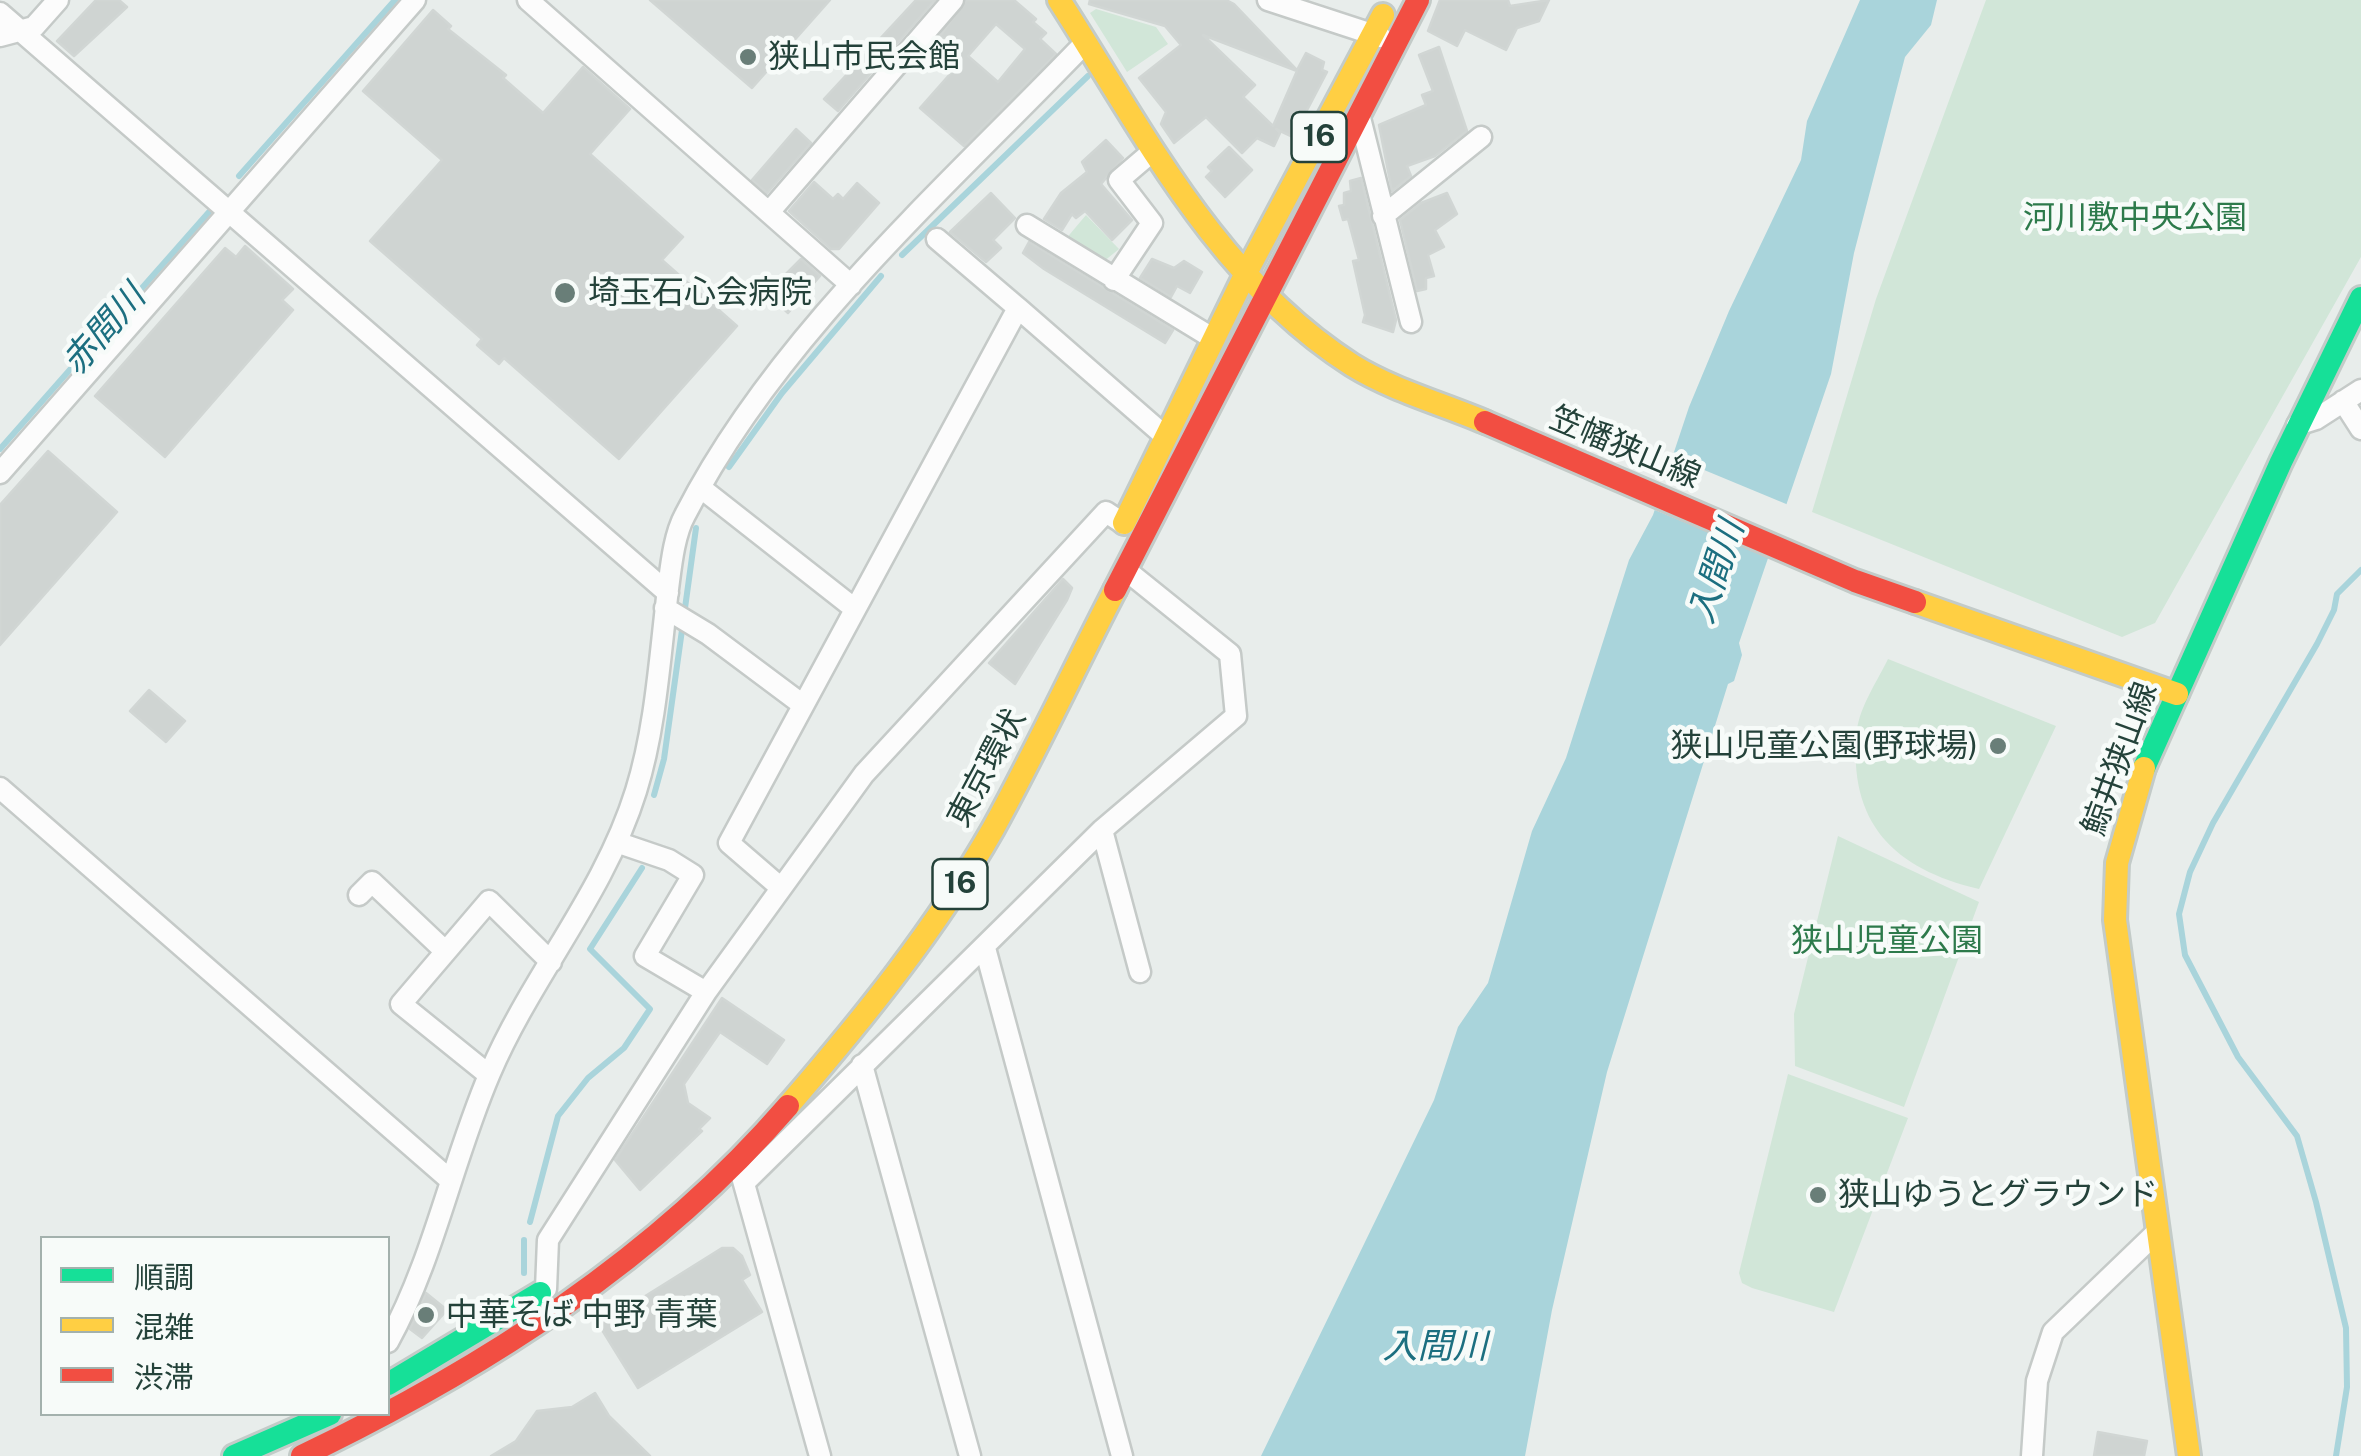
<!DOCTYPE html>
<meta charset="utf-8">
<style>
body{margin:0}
#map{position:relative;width:2361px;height:1456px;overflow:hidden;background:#e8edeb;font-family:"Public Sans","Noto Sans JP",sans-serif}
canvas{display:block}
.legend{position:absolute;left:40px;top:1236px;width:350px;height:180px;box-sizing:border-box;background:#f7fbf9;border:2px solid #a3b1ad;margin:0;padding:12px 18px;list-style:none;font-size:30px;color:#24423a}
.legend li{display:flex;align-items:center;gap:20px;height:50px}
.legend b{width:50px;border:2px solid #a3b1ad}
</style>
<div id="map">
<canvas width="2361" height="1456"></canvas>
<ul class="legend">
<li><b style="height:12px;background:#16e098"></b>順調</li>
<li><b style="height:12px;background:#ffcf43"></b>混雑</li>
<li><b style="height:12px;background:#f24e42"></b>渋滞</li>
</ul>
</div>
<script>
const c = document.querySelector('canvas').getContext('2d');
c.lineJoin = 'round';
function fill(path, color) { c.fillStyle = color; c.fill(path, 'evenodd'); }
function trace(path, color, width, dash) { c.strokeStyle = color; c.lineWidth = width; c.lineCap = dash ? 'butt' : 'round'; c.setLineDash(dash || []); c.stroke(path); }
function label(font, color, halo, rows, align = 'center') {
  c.font = font + ' "Public Sans","Noto Sans JP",sans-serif'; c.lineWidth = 9; c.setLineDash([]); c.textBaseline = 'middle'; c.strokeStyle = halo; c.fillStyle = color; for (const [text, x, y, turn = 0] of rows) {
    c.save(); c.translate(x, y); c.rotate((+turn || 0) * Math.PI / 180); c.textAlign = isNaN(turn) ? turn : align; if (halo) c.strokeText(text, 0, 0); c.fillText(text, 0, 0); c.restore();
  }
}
fill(new Path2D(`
 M 1986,0 L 2361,0 L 2361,257 L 2155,623 L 2122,637 L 1812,512 L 1876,299 Z
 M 1096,9 L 1156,27 L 1168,44 L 1127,72 L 1090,13 Z
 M 1086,215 L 1119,249 L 1103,262 L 1065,240 Z
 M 1888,659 L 2056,726 L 1979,889 C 1894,869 1847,823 1857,730 C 1860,706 1878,680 1888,659 Z
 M 1838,836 L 1979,902 L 1904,1107 L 1795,1066 L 1794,1014 Z
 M 1788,1074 L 1908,1118 L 1834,1312 L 1752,1288 L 1742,1283 L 1739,1273 Z`), '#d1e6d8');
fill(new Path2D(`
 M 1860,0 L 1937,0 L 1931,25 L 1905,57 L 1854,253 L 1831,374 L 1739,643 L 1742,655 L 1734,681 L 1728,684 L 1607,1072 L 1552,1310 L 1525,1456 L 1261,1456 L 1434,1100 L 1458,1027 L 1488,983 L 1532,831 L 1566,758 L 1629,560 L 1653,515 L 1689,407 L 1729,311 L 1801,160 L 1807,121 Z`), '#a9d4db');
fill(new Path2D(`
 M 1668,455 L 1791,506 L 1773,559 L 1650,508 Z`), '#e8edeb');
trace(new Path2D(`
 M 239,176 L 395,0
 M 902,255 L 1088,76
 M 0,449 L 209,212
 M 729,467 L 782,393 L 881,276
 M 685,608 L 696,528
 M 654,795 L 664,759 L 682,630
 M 530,1222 L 558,1116 L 588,1078 L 624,1048 L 650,1009 L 590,949 L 642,868
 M 524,1273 L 524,1240
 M 2336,1456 L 2347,1387 L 2346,1328 L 2316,1202 L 2297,1136 L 2238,1057 L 2185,955 L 2179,914 L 2190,872 L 2213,823 L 2317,644 L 2334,610 L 2337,594 L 2361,570`), '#a9d4db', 6);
const building = new Path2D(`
 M 96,0 L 119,0 L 127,7 L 74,56 L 57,41 Z
 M 650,0 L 830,0 L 752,88 Z
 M 916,0 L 935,0 L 838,111 L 824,99 Z
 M 966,0 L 1014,0 L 1036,19 L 1033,22 L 1046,33 L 1040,39 L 1056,54 L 964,146 L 920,108 L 958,65 L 945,54 L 952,47 L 940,36 ZM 996,24 L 1025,49 L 998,82 L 968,56 Z
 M 1090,0 L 1226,0 L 1234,4 L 1297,70 L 1306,53 L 1324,62 L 1322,70 L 1327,72 L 1293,137 L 1276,129 L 1280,133 L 1274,146 L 1257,138 L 1242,153 L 1206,117 L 1174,143 L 1161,124 L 1166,112 L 1139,78 L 1181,45 L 1165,26 L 1089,4 ZM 1203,35 L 1297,71 L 1273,126 L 1243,97 L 1255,85 Z
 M 1440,0 L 1508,0 L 1510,6 L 1549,0 L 1539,21 L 1517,28 L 1506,50 L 1465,30 L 1457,46 L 1428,31 Z
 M 433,10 L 451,26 L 448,29 L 506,75 L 503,78 L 543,113 L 583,67 L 630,109 L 590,154 L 683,237 L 662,260 L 737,326 L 619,459 L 504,358 L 499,364 L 477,345 L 482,339 L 370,241 L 442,160 L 363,91 Z
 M 1439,47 L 1467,131 L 1435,156 L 1407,166 L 1411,176 L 1392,191 L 1379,125 L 1426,105 L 1422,95 L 1433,91 L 1419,55 Z
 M 796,129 L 811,143 L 767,193 L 752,180 Z
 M 1106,140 L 1123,158 L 1101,184 L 1132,220 L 1112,240 L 1085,211 L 1076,218 L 1072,214 L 1062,230 L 1044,219 L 1061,193 L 1087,172 L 1082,162 Z
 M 1229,147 L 1252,170 L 1225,197 L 1206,177 L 1212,171 L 1208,167 Z
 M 1361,178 L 1396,320 L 1393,332 L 1363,322 L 1365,315 L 1353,261 L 1359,260 L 1348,219 L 1343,220 L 1339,206 L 1344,205 L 1344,193 L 1351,191 L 1350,181 Z
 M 814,182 L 833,199 L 838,194 L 843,199 L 857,183 L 879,203 L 839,249 L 831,249 L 789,211 Z
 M 991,193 L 1015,218 L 993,240 L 1001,248 L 986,262 L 950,232 Z
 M 1447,193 L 1457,214 L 1435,230 L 1444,247 L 1428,255 L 1434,276 L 1426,278 L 1426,289 L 1417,291 L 1400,220 L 1421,203 Z
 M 1029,242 L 1173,330 L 1165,343 L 1044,269 L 1023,253 Z
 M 245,246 L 293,289 L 282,300 L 293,310 L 165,457 L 95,396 L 225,248 L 236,257 Z
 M 801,259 L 820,276 L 788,313 L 767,293 Z
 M 1152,259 L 1174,268 L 1184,261 L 1202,272 L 1190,293 L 1177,286 L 1171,297 L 1140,278 Z
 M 48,451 L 117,512 L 0,645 L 0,505 Z
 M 1063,579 L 1072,588 L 1067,600 L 1015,684 L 989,663 Z
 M 149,690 L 185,721 L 166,742 L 130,711 Z
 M 722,998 L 784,1040 L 767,1064 L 720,1032 L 684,1084 L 688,1103 L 710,1118 L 699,1129 L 702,1131 L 640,1190 L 615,1160 Z
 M 722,1248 L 733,1248 L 742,1256 L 750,1275 L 742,1280 L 762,1312 L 638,1388 L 599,1325 Z
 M 426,1293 L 447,1310 L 422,1338 L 410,1329 Z
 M 595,1393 L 609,1416 L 650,1456 L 491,1456 L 516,1441 L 537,1411 L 572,1407 Z
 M 2098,1432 L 2147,1441 L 2144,1456 L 2094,1456 Z`);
fill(building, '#cfd4d2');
trace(building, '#d1d6d4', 2.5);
const street = new Path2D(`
 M 528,0 L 851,285
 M 1268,0 L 1381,37
 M 0,13 L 668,593
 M 0,36 L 34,27 L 58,0
 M 1360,118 L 1411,322
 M 770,211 L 953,0
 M 1383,216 L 1481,137
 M 1027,225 L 1214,339
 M 937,239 L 1018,308
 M 1114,280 L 1152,223 L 1119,180 L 1153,151
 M 2343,401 L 2361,429
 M 2297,425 L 2316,419 L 2361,390
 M 0,473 L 415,0
 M 701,488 L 855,609
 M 665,608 L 708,634 L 803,705
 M 0,788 L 449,1179
 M 1102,830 L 1140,972
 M 619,843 L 669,860 L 693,875 L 645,956 L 706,992
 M 780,887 L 729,843 L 1018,308 L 1166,437
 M 359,895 L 372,882 L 445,951
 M 985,948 L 1122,1456
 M 862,1065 L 970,1456
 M 489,1075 L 401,1004 L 489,901 L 551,962
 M 741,1173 L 820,1456
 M 744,1183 L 1102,830 L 1236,716 L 1230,654 L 1127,571
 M 546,1289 L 548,1240 L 706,992 L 864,774 L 1106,512 L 1124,524
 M 388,1342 C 434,1259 452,1161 490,1073 C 532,975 604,894 636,791 C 656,727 660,655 668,589 C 671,566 674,535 685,515 C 777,335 947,187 1086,42
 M 2032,1456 L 2037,1381 L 2053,1332 L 2157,1232`);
const fast = new Path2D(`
 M 2144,768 L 2281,462 L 2361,298
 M 388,1384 L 540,1293
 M 234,1456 L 330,1414`);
const slow = new Path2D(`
 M 1059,0 C 1143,131 1217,279 1352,365 C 1392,390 1443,404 1485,422
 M 1124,523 L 1246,273 L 1383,15
 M 1915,602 L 2177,694
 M 2144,768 L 2117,863 L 2115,920 L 2189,1456
 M 788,1106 C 863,1019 936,929 993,829 C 1036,751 1074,669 1115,590`);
const jam = new Path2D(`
 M 1485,422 L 1855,581 L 1915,602
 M 1115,590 L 1418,0
 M 302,1456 C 483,1369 656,1259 788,1106`);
trace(street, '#c5cac8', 25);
trace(fast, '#c3cbc8', 28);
trace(slow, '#c3cbc8', 28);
trace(jam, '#c3cbc8', 28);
trace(street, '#fcfcfc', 20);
trace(fast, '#16e098', 22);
trace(slow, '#ffcf43', 22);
trace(jam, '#f24e42', 22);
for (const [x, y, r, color] of [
 [748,57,10,"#697e78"],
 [565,293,12,"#697e78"],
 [1998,746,10,"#697e78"],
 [1818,1195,10,"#697e78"],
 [426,1315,10,"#697e78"]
]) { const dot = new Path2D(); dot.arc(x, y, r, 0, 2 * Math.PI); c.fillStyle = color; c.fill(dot); trace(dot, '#f7fbf9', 4); }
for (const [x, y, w] of [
 [1319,137,55],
 [960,884,55]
]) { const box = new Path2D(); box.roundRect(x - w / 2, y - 25, w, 50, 8); c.fillStyle = '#f7fbf9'; c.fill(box); trace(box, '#24423a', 2.5); }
label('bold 30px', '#24423a', null, [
 ["16",1319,137],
 ["16",960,884]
]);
label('32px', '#24423a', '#f7fbf9', [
 ["狭山市民会館",768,57],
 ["埼玉石心会病院",588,293],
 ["狭山児童公園(野球場)",1978,746,"right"],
 ["狭山ゆうとグラウンド",1838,1195],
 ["中華そば 中野 青葉",446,1315]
], 'left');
label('32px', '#2d7a4b', '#f7fbf9', [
 ["河川敷中央公園",2135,218],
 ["狭山児童公園",1887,941]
]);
label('32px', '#24423a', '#f7fbf9', [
 ["笠幡狭山線",1625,448,23],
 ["鯨井狭山線",2120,759,-70],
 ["東京環状",987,768,-62]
]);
label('italic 35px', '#1c6f80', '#f7fbf9', [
 ["赤間川",104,330,-49],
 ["入間川",1717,572,-72],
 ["入間川",1435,1347]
]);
</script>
